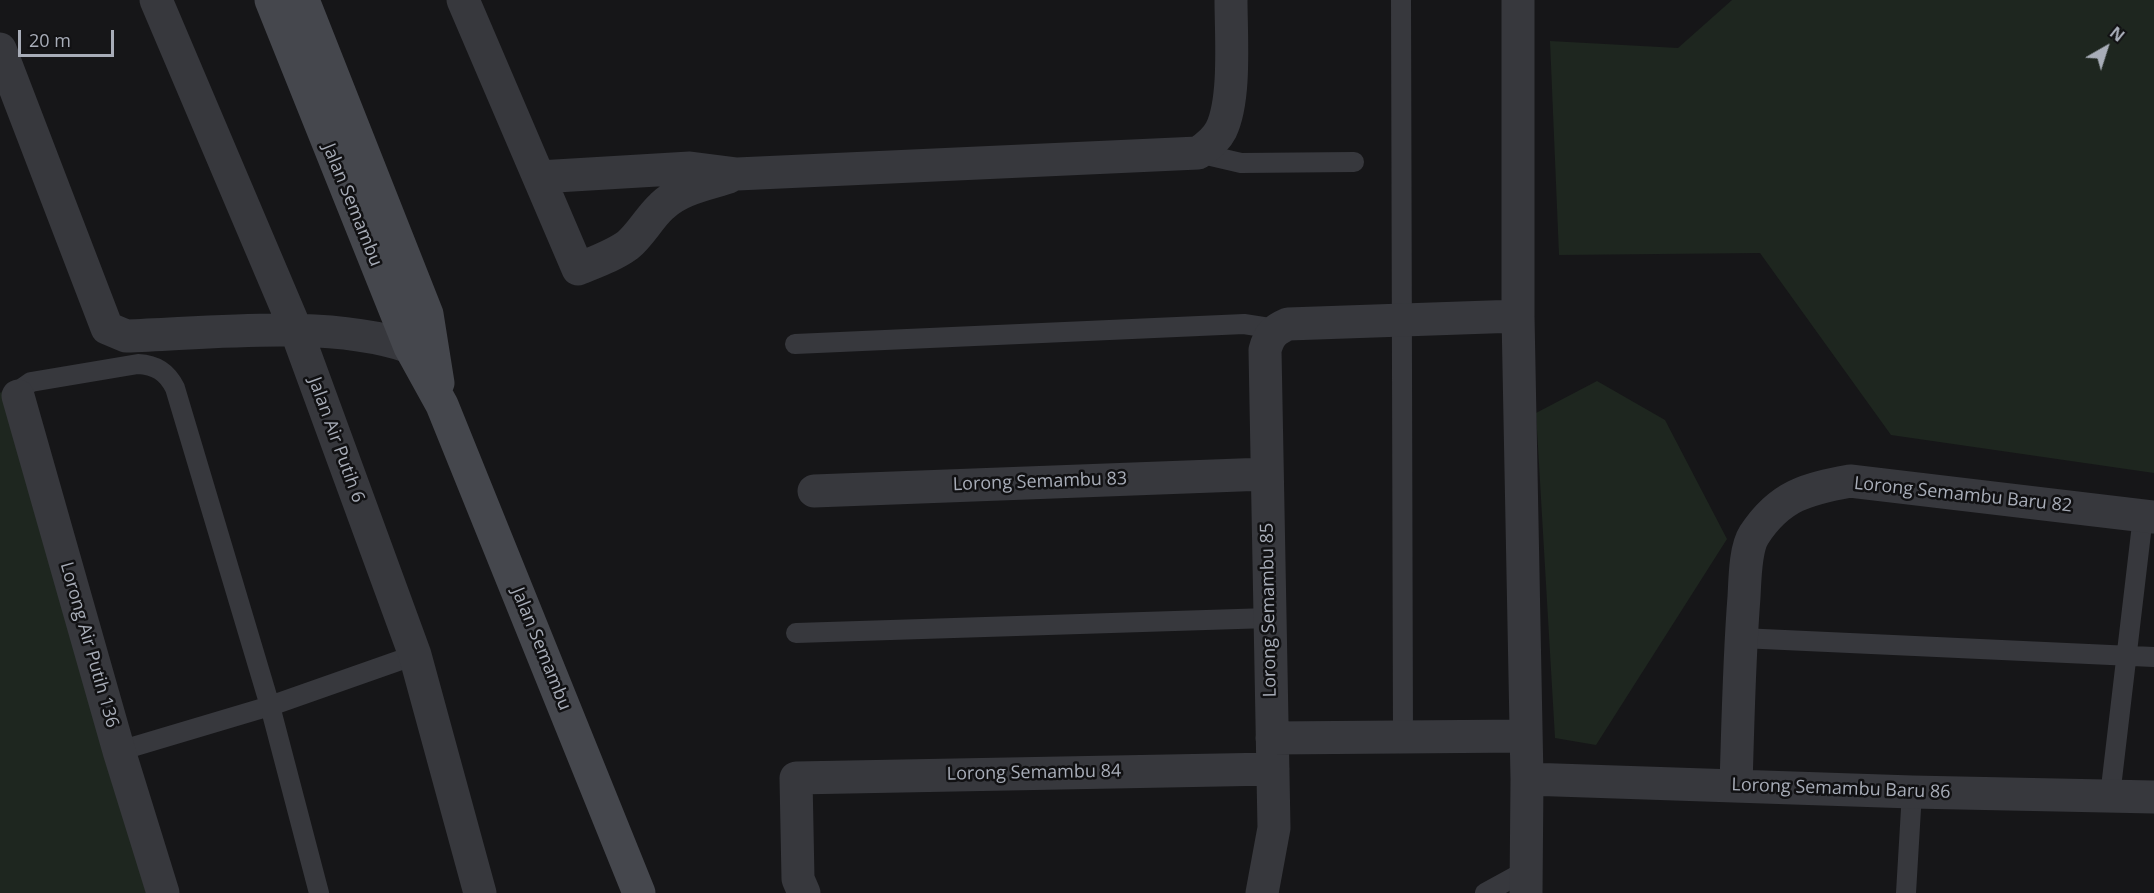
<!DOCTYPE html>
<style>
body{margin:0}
#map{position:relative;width:2154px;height:893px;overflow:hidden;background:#161618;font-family:"Open Sans",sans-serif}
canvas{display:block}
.north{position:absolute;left:2076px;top:18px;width:60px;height:60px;-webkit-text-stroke:4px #111113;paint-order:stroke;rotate:39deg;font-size:16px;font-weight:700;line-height:24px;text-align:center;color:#a8adb8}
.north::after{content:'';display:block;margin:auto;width:21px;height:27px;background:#a8adb8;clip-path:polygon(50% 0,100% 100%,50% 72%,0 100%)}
.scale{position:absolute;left:18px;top:30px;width:96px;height:27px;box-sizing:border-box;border:3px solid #a8adb8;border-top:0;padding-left:8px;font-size:18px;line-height:21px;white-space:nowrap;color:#a8adb8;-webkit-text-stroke:4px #111113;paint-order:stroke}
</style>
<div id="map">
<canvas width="2154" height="893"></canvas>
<div class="north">N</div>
<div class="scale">20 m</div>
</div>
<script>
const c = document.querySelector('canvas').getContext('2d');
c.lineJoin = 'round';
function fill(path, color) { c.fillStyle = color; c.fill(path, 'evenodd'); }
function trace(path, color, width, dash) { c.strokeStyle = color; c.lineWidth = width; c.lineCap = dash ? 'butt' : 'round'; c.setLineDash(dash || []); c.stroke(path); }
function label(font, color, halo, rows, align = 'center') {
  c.font = font + ' "Open Sans",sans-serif'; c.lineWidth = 5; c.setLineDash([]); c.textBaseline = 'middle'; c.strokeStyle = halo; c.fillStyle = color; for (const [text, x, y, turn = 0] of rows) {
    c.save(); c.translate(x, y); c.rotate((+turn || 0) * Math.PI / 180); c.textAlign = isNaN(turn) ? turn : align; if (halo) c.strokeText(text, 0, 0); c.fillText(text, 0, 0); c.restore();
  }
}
fill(new Path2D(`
 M 1732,0 L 2154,0 L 2154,473 L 1891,435 L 1760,253 L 1559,255 L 1550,41 L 1678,48 Z
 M 1597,381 L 1665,420 L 1727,539 L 1596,745 L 1555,738 L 1536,413 Z
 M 6,388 L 155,893 L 0,893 L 0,393 Z`), '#1e261f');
trace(new Path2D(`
 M 1401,0 L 1403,737
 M 1198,153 L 1241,163 L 1354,162
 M 795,344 L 1244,324 L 1276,329
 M 18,396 L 21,389 L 31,382 L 138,364 C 156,365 167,372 175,388 L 270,706 L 319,893
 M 796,633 L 1269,618
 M 1741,638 L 2154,657
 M 119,751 L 270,706 L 415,655
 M 2110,796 L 2143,516
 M 1485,893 L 1527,870
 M 1906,893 L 1912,792`), '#37383d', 20);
trace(new Path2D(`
 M 156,0 L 296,330 L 415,655 L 480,893
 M 463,0 L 578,269 C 595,262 613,256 628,245 C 641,234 649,218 662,206 C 679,189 707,184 729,177
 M 1518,0 L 1518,316 L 1527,779 L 1526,893
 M 0,49 L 107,328 L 126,336 C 213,333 327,319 410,347
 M 539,177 L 690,168 L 737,174 L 1198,153 C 1207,147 1216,140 1221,130 C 1236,99 1231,36 1231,0
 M 18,396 L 119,751 L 163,893
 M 814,491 L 1266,474
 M 1272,738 L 1525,736
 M 1527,779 L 1912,792 L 2154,797
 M 1736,785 C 1738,723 1739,660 1744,597 C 1745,580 1745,549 1754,535 C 1780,495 1807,489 1850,481 L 2154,517
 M 804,893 L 798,879 L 796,778 L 1273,769
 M 1262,893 L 1274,828 L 1265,350 C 1269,335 1274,330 1288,324 L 1518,316`), '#37383d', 33);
trace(new Path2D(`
 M 271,0 L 410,347 L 442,405 L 639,893
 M 303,0 L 427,314 L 438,383`), '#45474d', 33);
label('18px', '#a8adb8', '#111113', [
 ["Jalan Semambu",352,205,68],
 ["Jalan Air Putih 6",336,440,70],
 ["Lorong Semambu 83",1040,482,-2],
 ["Lorong Semambu Baru 82",1963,495,6],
 ["Lorong Semambu 85",1269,610,-91],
 ["Lorong Air Putih 136",89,645,74],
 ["Jalan Semambu",541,649,68],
 ["Lorong Semambu 84",1034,773,-1],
 ["Lorong Semambu Baru 86",1841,789,2]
]);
</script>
